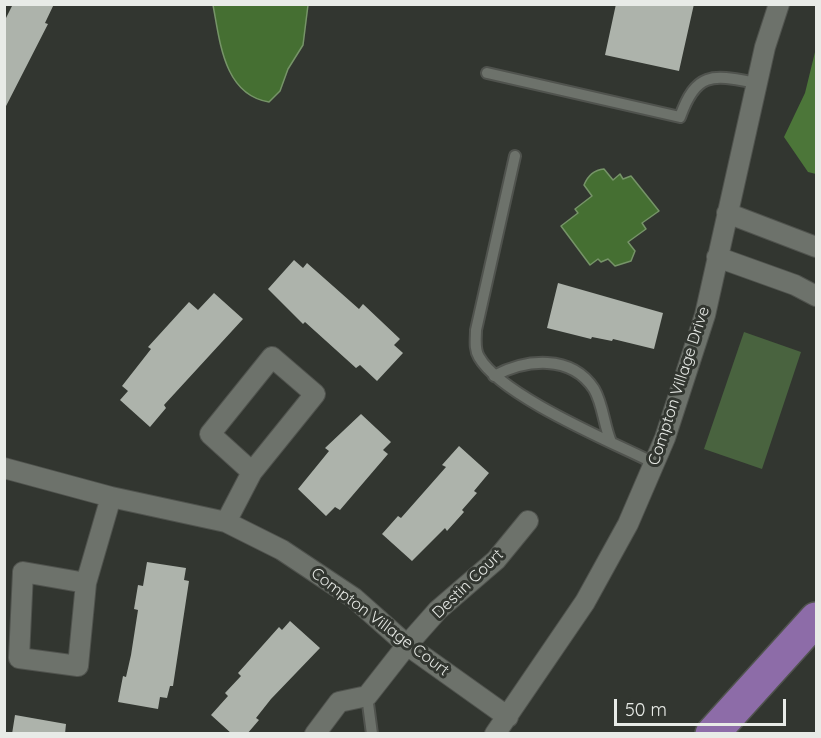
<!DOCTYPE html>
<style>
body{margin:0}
#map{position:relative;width:821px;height:738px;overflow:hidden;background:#323630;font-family:Quicksand,sans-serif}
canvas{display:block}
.frame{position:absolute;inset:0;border:6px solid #e8ebe7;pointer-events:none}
.scale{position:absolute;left:614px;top:699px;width:172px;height:27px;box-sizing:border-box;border:3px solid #e8ebe7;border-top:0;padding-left:8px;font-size:18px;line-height:21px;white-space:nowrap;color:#e8ebe7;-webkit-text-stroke:4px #323630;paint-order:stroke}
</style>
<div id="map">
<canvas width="821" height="738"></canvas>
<div class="frame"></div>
<div class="scale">50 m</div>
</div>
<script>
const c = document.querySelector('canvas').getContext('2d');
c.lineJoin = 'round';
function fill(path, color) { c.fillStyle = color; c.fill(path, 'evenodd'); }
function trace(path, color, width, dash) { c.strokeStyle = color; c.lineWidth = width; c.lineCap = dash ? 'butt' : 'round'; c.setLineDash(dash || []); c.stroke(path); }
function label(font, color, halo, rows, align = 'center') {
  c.font = font + ' Quicksand,sans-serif'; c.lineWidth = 6; c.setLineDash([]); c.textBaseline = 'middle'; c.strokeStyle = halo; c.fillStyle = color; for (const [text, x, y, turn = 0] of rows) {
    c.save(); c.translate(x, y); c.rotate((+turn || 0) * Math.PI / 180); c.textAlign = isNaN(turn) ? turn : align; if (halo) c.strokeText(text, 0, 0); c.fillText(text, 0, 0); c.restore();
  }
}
fill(new Path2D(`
 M 744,332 L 801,352 L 762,469 L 704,449 Z`), '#49633f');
fill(new Path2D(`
 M 816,48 L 816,174 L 808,172 L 784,137 L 805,93 Z`), '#4c7639');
const water = new Path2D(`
 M 213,5 L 308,5 L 303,45 L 288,69 L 280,91 L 269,102 C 224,95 220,42 213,5 Z
 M 604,169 L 613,180 L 620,174 L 623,179 L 631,176 L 659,211 L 642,223 L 646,229 L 628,242 L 635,251 L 631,261 L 615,266 L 608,259 L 601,262 L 598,259 L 590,265 L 561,226 L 578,213 L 575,209 L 592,196 L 584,185 C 588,175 594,170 604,169 Z`);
fill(water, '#456f32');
trace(water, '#769468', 1.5);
fill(new Path2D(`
 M 13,4 L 54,4 L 45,23 L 48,24 L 4,110 L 4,22 Z
 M 616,4 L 694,4 L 679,71 L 605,55 Z
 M 294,260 L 303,268 L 307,263 L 359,309 L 363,304 L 400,339 L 394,345 L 403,353 L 377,381 L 360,365 L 356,368 L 305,322 L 303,324 L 268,289 Z
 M 558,283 L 663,313 L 654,349 L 613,339 L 612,341 L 592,337 L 591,339 L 547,328 Z
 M 214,293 L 243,319 L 164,405 L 166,408 L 150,427 L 120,400 L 128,391 L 122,386 L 151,349 L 148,347 L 189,302 L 198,310 Z
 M 361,414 L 391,442 L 383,450 L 388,454 L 340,510 L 335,507 L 326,516 L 298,489 L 329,451 L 325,448 Z
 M 459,446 L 489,473 L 474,491 L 477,493 L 462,510 L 464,512 L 447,531 L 445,528 L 412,561 L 382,534 L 398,516 L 401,518 L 446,467 L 442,465 Z
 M 147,562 L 186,568 L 184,580 L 189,581 L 173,686 L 170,686 L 167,698 L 160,697 L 158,709 L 118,702 L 123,676 L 126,677 L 131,655 L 138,610 L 134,609 L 138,585 L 143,586 Z
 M 290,621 L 320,648 L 271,699 L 256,718 L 259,720 L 247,734 L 232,734 L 211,715 L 228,696 L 225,693 L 241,676 L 238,673 L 279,627 L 282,630 Z
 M 15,715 L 66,724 L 65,734 L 12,734 Z`), '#adb3ab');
const service = new Path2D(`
 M 487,73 L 680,117 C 697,70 713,75 757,83
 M 515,156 L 476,330 C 476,339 474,349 479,357 C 501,396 612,442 654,463
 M 494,376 C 526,359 571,354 594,389 C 603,404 604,426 611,442
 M 367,696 L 372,734`);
const minor = new Path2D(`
 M 727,213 L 816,247
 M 717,257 L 795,285 L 816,296
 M 4,468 L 111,497 L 226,522 L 282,550 L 354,598 L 407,645 L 508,717
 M 226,522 L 252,472 L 210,434 L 272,357 L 315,394 L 252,472
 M 86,583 L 23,572 L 19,658 L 78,666 L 86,583 L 111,497
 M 315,734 L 339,702 L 367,696 L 407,645 L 438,610 L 496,560 L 528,521
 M 495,734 L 585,602 L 628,524 L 665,438 L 705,315 L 765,47 L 779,4`);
const trunk = new Path2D(`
 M 712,734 L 816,619`);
trace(service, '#50534e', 14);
trace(minor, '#50534e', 22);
trace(trunk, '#50534e', 36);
trace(service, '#6d726b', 10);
trace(minor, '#6d726b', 20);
trace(trunk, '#8d6ca8', 33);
label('16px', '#e8ebe7', '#323630', [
 ["Compton Village Drive",679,386,-72],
 ["Destin Court",468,584,-44],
 ["Compton Village Court",380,622,37]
]);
</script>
